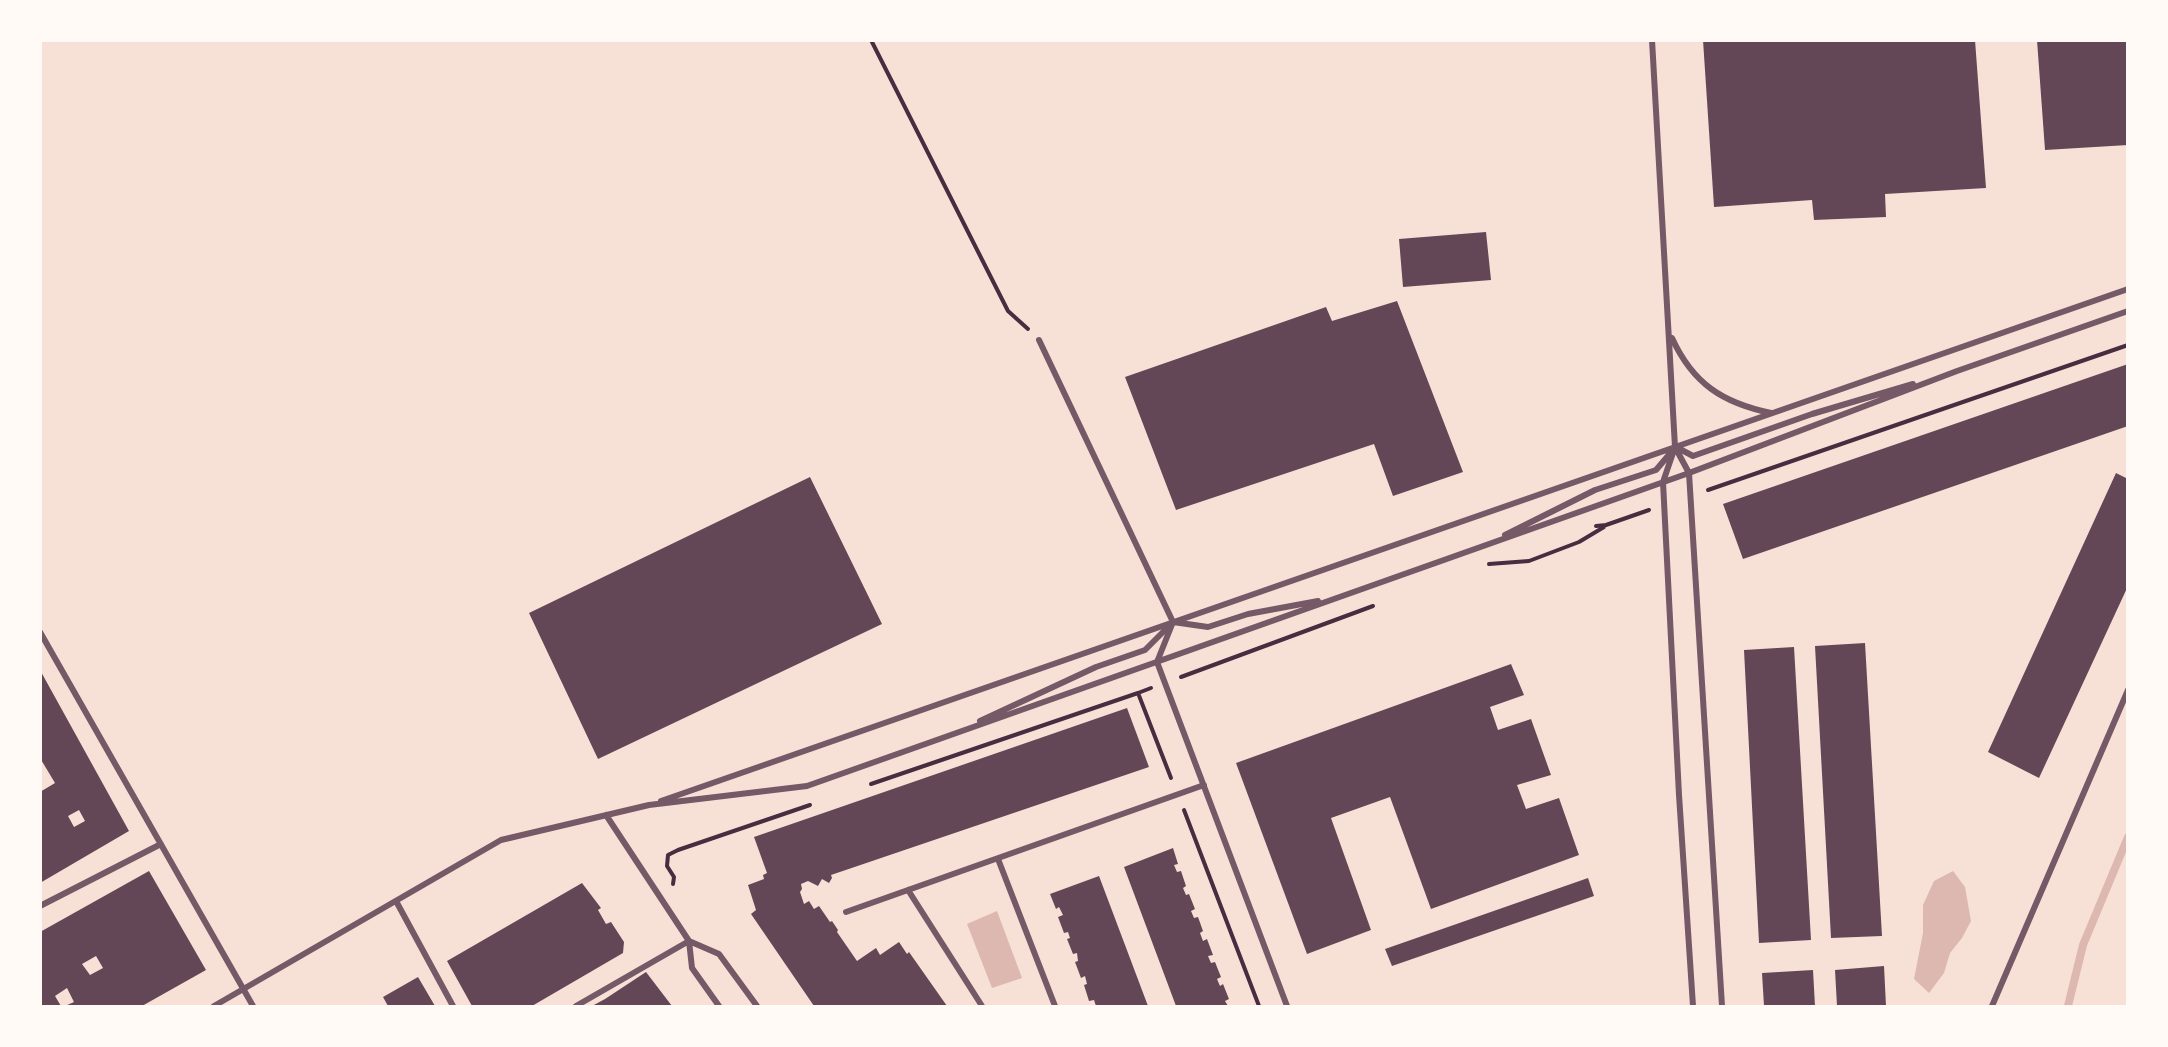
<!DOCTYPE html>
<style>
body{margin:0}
#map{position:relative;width:2168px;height:1047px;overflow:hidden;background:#f7e1d7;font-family:"PT Sans",sans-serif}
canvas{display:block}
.frame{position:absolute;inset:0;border:42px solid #fffaf5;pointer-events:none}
</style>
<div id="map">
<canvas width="2168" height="1047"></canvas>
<div class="frame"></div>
</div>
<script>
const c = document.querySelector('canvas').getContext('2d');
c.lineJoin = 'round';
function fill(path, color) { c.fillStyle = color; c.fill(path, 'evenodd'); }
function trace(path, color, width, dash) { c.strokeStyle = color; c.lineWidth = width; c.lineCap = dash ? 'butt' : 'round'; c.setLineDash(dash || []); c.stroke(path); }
fill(new Path2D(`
 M 1953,871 L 1965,887 L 1971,921 L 1962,938 L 1950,953 L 1944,973 L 1929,993 L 1914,979 L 1923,933 L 1923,905 L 1934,881 Z
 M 997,911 L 1022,978 L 992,988 L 967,924 Z`), '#dcb8b0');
trace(new Path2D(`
 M 2068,1006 L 2083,945 L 2128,837`), '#dcb8b0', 8);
fill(new Path2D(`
 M 1703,40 L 1975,40 L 1986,188 L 1885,194 L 1886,217 L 1814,220 L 1812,200 L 1714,207 Z
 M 2037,40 L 2128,40 L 2128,145 L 2045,150 Z
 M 1486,232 L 1491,280 L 1403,287 L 1399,239 Z
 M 1397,301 L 1463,472 L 1393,496 L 1374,444 L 1176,510 L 1125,377 L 1326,307 L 1332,321 Z
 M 2128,364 L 2128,426 L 1743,559 L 1723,504 Z
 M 2116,473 L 2128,479 L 2128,586 L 2039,778 L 1988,752 Z
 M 810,477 L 882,624 L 598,759 L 529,613 Z
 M 1865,643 L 1882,936 L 1831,938 L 1815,646 Z
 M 1794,647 L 1811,940 L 1759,943 L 1744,650 Z
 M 1511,664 L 1524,695 L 1490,707 L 1498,730 L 1531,719 L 1551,775 L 1517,785 L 1526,809 L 1559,798 L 1579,855 L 1431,909 L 1390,797 L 1331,818 L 1371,930 L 1307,954 L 1236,763 Z
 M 40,670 L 129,831 L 40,883 L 40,792 L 55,783 L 40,758 ZM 79,810 L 85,821 L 74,827 L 68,816 Z
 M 1127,708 L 1149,767 L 831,875 L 832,878 L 829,883 L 822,879 L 818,886 L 808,881 L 801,884 L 802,889 L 800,892 L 804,904 L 809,901 L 814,909 L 819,906 L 830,922 L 832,921 L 838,930 L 837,932 L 857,961 L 876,948 L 880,955 L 899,942 L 907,954 L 909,952 L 947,1006 L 814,1006 L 751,914 L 756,910 L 748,885 L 764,879 L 763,875 L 767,873 L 754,837 Z
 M 1173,848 L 1178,864 L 1174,865 L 1177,872 L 1181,871 L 1186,886 L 1183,888 L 1186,895 L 1189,894 L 1195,909 L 1191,911 L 1194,918 L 1198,917 L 1203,931 L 1200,933 L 1203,941 L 1207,939 L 1213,955 L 1208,956 L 1211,963 L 1215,962 L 1221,977 L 1217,979 L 1220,986 L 1223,984 L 1229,999 L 1225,1001 L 1228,1006 L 1176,1006 L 1124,867 Z
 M 149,871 L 206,970 L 142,1006 L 65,1006 L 74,1002 L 67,988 L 55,996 L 61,1006 L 40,1006 L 40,932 ZM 96,956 L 103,968 L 90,975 L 82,964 Z
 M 1099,876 L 1148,1006 L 1096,1006 L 1094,1000 L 1089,1001 L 1084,985 L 1087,984 L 1085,976 L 1081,978 L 1075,962 L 1078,961 L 1077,953 L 1073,954 L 1067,939 L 1070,938 L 1068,932 L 1064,933 L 1058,917 L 1063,915 L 1059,907 L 1056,909 L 1050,894 Z
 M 1588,878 L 1594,896 L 1392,966 L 1385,949 Z
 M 582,883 L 601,908 L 598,910 L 606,924 L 611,922 L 624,942 L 623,953 L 532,1006 L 472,1006 L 447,961 Z
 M 1884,966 L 1886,1006 L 1837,1006 L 1835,970 Z
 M 1813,970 L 1815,1006 L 1764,1006 L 1762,973 Z
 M 646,972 L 672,1006 L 592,1006 L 605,999 Z
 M 418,977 L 435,1006 L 388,1006 L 383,997 Z`), '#644757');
trace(new Path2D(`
 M 871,40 L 1008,311 L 1028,329
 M 1708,490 L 2128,345
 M 1596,526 L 1606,525 L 1649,510
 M 1489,564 L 1529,561 L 1579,542 L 1604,527
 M 1181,677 L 1373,606
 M 1138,693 L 1151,688
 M 871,784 L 1138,693 L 1171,778
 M 1184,810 L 1259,1006
 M 673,884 L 674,877 L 667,866 L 668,855 L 678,850 L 810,805`), '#4a2c40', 4);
trace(new Path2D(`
 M 1652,40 L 1675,447 L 1663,482 L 1679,795 L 1693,1006
 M 1672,338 C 1693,384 1723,403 1771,413
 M 1039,340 L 1173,622 L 1157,662 L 1287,1006
 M 1675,447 L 1689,473 L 1722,1006
 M 1676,447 L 1693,456 L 1812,414 L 1913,384
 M 1505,535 L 1595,490 L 1656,470 L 1673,450
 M 40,632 L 253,1006
 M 980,721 L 1096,667 L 1145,650 L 1173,622 L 1208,627 L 1248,614 L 1318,601
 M 661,801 L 2128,289
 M 606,815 L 689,941 L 692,968 L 719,1006
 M 998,859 L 1055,1006
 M 908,890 L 982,1006
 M 396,901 L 453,1006
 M 40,906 L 161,844
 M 846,912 L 1204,785
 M 689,941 L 719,954 L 757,1006
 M 214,1006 L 501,840 L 649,805 L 807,786 L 1689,473 L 1957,371 L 2128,311
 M 576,1006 L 689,941
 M 1992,1006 L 2128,690`), '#755966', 6);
</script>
